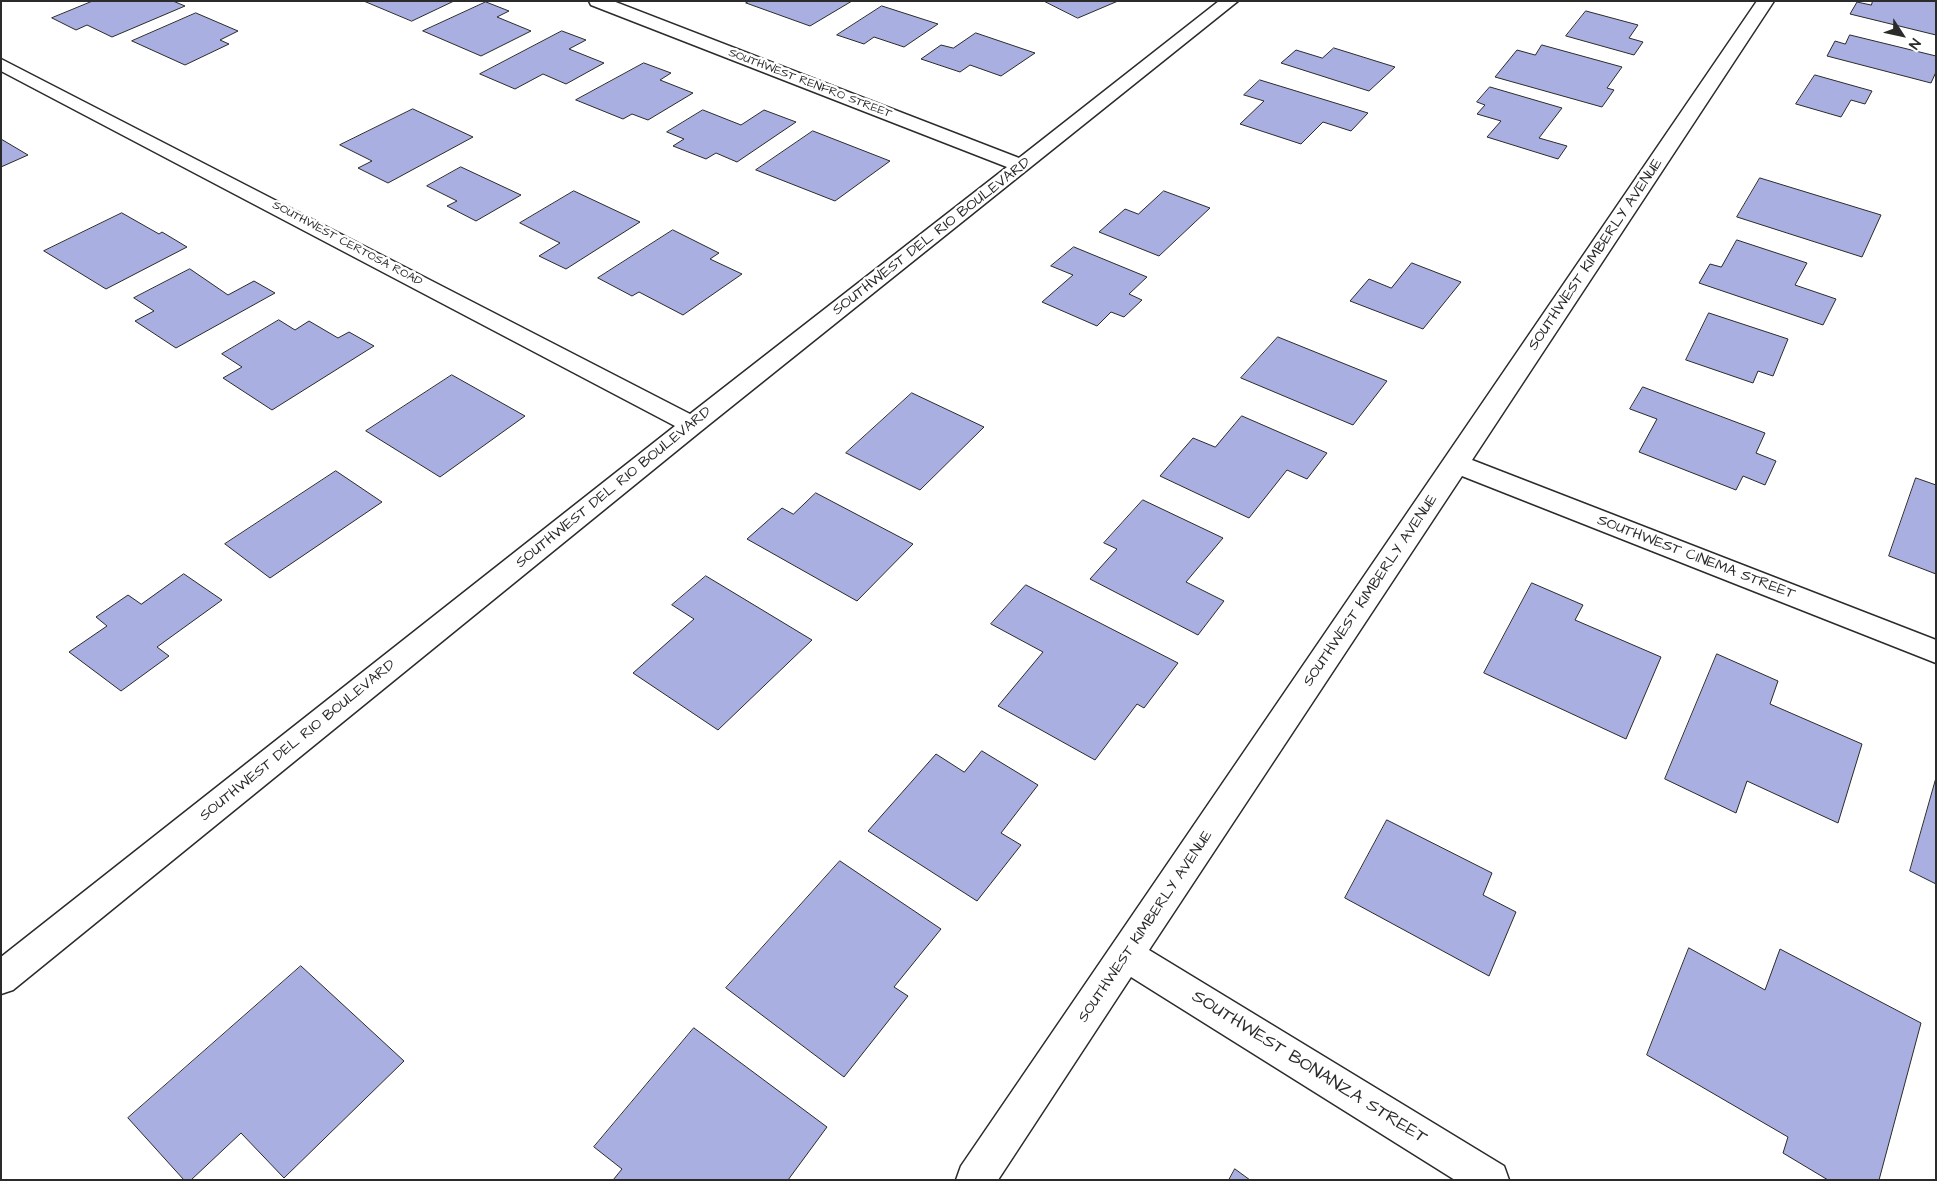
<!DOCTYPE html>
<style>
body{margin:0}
#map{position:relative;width:1937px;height:1181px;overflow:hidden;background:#fff;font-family:"Architects Daughter",sans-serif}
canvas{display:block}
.frame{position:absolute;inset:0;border:2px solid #2b2b2b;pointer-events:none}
.north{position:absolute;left:1877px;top:10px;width:50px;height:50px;-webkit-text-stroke:4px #fff;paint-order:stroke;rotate:125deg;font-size:14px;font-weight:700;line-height:20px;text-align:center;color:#2b2b2b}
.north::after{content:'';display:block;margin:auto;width:18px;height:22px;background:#2b2b2b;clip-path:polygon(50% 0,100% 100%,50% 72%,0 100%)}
</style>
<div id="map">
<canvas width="1937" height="1181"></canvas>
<div class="frame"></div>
<div class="north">N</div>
</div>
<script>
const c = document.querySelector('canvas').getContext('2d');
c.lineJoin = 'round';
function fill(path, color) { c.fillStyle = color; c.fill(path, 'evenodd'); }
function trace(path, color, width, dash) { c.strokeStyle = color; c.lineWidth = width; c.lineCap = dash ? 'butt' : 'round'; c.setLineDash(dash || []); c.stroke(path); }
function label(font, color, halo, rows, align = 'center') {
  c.font = font + ' "Architects Daughter",sans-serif'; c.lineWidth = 5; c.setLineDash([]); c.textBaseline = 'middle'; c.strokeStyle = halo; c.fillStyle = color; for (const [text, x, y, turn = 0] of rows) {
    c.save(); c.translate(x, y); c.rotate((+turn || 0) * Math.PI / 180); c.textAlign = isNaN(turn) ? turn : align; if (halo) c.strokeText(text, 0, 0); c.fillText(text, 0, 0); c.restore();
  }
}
const building = new Path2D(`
 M 93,1 L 173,1 L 185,6 L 112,37 L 87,25 L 76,30 L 52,18 Z
 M 364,1 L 454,1 L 412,21 Z
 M 750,1 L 852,1 L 810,26 L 746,3 Z
 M 1044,1 L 1118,1 L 1078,18 Z
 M 1873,1 L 1936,1 L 1936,35 L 1850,14 L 1857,2 L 1871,5 Z
 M 486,2 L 509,11 L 497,17 L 531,31 L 481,56 L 423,31 Z
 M 882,6 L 938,24 L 904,47 L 874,37 L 864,44 L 837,35 Z
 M 1586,11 L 1638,25 L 1629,38 L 1643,42 L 1634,55 L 1566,36 Z
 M 196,13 L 238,31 L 220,40 L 229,44 L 185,65 L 132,41 Z
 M 562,31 L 586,40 L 569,49 L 604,63 L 566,84 L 543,74 L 515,89 L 480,74 Z
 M 976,33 L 1035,53 L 1001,76 L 970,65 L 960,72 L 921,59 L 941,45 L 953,48 Z
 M 1850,35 L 1936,56 L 1936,72 L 1931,83 L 1827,56 L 1835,41 L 1845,44 Z
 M 1542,45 L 1622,67 L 1607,88 L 1614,90 L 1602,107 L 1495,77 L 1517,50 L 1535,55 Z
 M 1334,48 L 1395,67 L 1369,91 L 1281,63 L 1296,50 L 1322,58 Z
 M 644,63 L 671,73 L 660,80 L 693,93 L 648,120 L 632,114 L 623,119 L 576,100 Z
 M 1815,75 L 1872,91 L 1865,104 L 1851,100 L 1841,117 L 1796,104 Z
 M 1260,80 L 1368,113 L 1351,131 L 1323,122 L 1301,144 L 1240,124 L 1264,101 L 1244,95 Z
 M 1490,87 L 1562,108 L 1539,138 L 1567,146 L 1558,159 L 1487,137 L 1501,121 L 1477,114 L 1485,105 L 1477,102 Z
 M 413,109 L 473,137 L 388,183 L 358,168 L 372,161 L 340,145 Z
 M 703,110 L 741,125 L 764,110 L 796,122 L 737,162 L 716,153 L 706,159 L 673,146 L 684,139 L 667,132 Z
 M 813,131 L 890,161 L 835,201 L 756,170 Z
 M 1,139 L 28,155 L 1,167 Z
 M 461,167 L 521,195 L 476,221 L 447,206 L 457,201 L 427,186 Z
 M 1760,178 L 1881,215 L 1862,257 L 1737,217 Z
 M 574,191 L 640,222 L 566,269 L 539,256 L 560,243 L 520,223 Z
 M 1164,191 L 1210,208 L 1159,256 L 1099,232 L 1125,209 L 1138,214 Z
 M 122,213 L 159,234 L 162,232 L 187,247 L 106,289 L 44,251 Z
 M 673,230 L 719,253 L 710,259 L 742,274 L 683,315 L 639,292 L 632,296 L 598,278 Z
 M 1737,240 L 1807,263 L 1795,285 L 1836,299 L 1823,325 L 1699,283 L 1710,264 L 1721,267 Z
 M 1074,247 L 1147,277 L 1129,294 L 1142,300 L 1124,317 L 1111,312 L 1097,326 L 1042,302 L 1073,275 L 1051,266 Z
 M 1412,263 L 1461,282 L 1423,329 L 1350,301 L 1369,279 L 1391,288 Z
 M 190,269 L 228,295 L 254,281 L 275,293 L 176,348 L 135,321 L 154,311 L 134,298 Z
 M 1709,313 L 1788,339 L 1773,376 L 1758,371 L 1753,383 L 1686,360 Z
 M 279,320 L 295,330 L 309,321 L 338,338 L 349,332 L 374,346 L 272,410 L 223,378 L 242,367 L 222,354 Z
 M 1278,337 L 1387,381 L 1353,425 L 1241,378 Z
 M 452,375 L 525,416 L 440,477 L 366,431 Z
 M 1643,387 L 1765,433 L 1756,453 L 1776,461 L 1765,485 L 1743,476 L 1736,490 L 1639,452 L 1657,419 L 1630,409 Z
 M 912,393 L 984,427 L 920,490 L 846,453 Z
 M 1242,416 L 1327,453 L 1307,479 L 1287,470 L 1249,518 L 1160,476 L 1193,438 L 1215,447 Z
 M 336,471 L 382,502 L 270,578 L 225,544 Z
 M 1916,478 L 1936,485 L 1936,574 L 1889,556 Z
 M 816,493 L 913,544 L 857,601 L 747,539 L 782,508 L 793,514 Z
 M 1143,500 L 1223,538 L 1186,582 L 1224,601 L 1198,635 L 1090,579 L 1117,549 L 1104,543 Z
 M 184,574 L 222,600 L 157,647 L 169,656 L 121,691 L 69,652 L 107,626 L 96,617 L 128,595 L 141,604 Z
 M 706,576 L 812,640 L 718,730 L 633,673 L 694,619 L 672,605 Z
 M 1532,583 L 1583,605 L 1575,620 L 1661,657 L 1626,739 L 1484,673 Z
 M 1026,585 L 1178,663 L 1144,708 L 1137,704 L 1095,760 L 998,706 L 1043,652 L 991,624 Z
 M 1717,654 L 1778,681 L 1770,704 L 1862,744 L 1838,823 L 1747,781 L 1736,813 L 1665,779 Z
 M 982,751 L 1038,785 L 1001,833 L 1021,845 L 977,901 L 868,831 L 936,754 L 964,772 Z
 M 1936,778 L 1936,884 L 1910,871 Z
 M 1387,820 L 1492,873 L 1483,895 L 1516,912 L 1489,976 L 1345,898 Z
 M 840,861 L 941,929 L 894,987 L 908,996 L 844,1077 L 726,988 Z
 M 1689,948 L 1765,990 L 1780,949 L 1921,1023 L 1879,1180 L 1828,1180 L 1783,1153 L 1788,1137 L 1647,1055 Z
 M 301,966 L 404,1061 L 284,1178 L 241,1133 L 191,1180 L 184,1180 L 128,1118 Z
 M 694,1028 L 827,1127 L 788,1180 L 613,1180 L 622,1169 L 594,1147 Z
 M 1235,1169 L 1250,1180 L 1229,1180 Z`);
fill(building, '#a9b0e1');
trace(building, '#2b2b2b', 1);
const minor = new Path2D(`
 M 589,1 L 613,1 L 1019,158 L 1219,1 L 1238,1 L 701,431 L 13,990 L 1,994 L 1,957 L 675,426 L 1,71 L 1,59 L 690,414 L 1007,167 L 591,5 Z
 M 1757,1 L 1774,1 L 1472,460 L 1936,640 L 1936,663 L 1462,476 L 1149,950 L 1504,1166 L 1509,1180 L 1455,1180 L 1131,977 L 998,1180 L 956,1180 L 961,1166 Z`);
trace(minor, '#2b2b2b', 3);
fill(minor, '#fff');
label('12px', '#2b2b2b', '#fff', [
 ["SOUTHWEST RENFRO STREET",810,84,21],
 ["SOUTHWEST CERTOSA ROAD",347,244,28]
]);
label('15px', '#2b2b2b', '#fff', [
 ["SOUTHWEST DEL RIO BOULEVARD",932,237,-38],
 ["SOUTHWEST KIMBERLY AVENUE",1596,255,-56],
 ["SOUTHWEST DEL RIO BOULEVARD",614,488,-39],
 ["SOUTHWEST CINEMA STREET",1696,558,21],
 ["SOUTHWEST KIMBERLY AVENUE",1371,591,-56],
 ["SOUTHWEST DEL RIO BOULEVARD",298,741,-39],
 ["SOUTHWEST KIMBERLY AVENUE",1146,927,-56]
]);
label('18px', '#2b2b2b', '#fff', [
 ["SOUTHWEST BONANZA STREET",1309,1068,32]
]);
</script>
